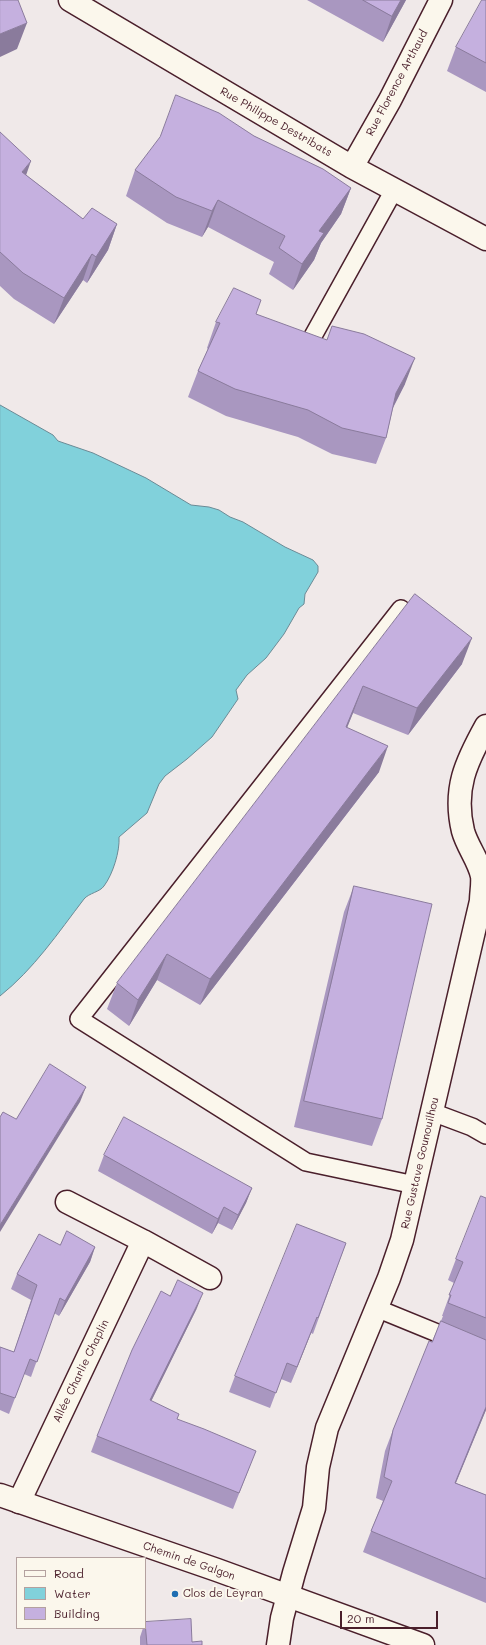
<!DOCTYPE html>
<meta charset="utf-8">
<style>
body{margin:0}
#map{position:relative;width:486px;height:1645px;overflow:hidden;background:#f0e9e9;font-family:Mali,sans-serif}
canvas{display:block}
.legend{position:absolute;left:16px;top:1557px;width:130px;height:72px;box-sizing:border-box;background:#fbf7ec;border:1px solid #b4a19f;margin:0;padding:5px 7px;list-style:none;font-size:12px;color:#4a1f2b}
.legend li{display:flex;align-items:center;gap:8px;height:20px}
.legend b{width:20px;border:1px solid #b4a19f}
.scale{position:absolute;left:340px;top:1611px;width:98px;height:18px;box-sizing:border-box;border:2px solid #4a1f2b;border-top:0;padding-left:5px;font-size:12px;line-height:14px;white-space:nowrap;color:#4a1f2b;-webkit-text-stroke:3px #fbf7ec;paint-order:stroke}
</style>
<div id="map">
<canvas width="486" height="1645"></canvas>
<ul class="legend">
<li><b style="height:5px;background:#fbf7ec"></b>Road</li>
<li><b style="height:11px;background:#81d1db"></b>Water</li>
<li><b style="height:11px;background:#c5b0df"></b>Building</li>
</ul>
<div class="scale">20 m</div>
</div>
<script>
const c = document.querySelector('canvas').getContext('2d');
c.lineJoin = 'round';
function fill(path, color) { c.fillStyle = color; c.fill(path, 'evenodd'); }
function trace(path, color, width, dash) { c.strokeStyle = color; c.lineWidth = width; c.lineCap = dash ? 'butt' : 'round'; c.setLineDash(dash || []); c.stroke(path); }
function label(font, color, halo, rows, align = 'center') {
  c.font = font + ' Mali,sans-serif'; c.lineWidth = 4; c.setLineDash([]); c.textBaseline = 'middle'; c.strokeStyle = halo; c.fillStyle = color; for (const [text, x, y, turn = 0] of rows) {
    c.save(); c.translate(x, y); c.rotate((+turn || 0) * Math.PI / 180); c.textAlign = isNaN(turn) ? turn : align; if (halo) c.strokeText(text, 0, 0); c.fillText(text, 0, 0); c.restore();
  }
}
const water = new Path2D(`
 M 0,405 L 53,435 L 58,441 L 93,453 L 146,478 L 191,505 L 209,507 L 219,510 L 230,517 L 243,522 L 285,547 L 313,560 L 318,566 L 318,572 L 305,594 L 304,604 L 299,608 L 284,634 L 266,658 L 247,675 L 236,690 L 238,699 L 212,737 L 187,759 L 165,776 L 159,784 L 147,813 L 119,837 C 120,851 113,874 104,886 C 100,892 89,893 84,899 C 58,933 34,969 0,996 Z`);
fill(water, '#81d1db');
trace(water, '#6b8a95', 1);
const lane = new Path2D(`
 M 308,345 L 394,190
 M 401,609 L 79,1019 L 306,1162 L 415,1185
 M 432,1112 L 472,1127 L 486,1135
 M 376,1308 L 486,1353`);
const street = new Path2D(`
 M 70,0 L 352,167 L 486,239
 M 352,167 L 390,100 L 441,0
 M 67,1202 L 143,1241 L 210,1278
 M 19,1502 L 143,1241
 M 278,1645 L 282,1618 L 294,1573 L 314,1508 L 318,1467 L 327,1428 L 389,1278 L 402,1240 L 481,901 C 481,893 483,884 482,876 C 479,861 467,846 463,831 C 453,789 466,762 486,726`);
const secondary = new Path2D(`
 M 0,1495 L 217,1570 L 423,1645`);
trace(lane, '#4a1f2b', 20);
trace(street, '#4a1f2b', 25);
trace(secondary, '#4a1f2b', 25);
trace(lane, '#fbf7ec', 17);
trace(street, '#fbf7ec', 22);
trace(secondary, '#fbf7ec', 22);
fill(new Path2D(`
 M 307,0 L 406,0 L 383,42 Z
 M 486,0 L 486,92 L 447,71 L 456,47 Z
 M 0,132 L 26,175 L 83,219 L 117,224 L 108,250 L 87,283 L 83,280 L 54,324 L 14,299 L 0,286 Z
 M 254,136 L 351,188 L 341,214 L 321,243 L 314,260 L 293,290 L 269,274 L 274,262 L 208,227 L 202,237 L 167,223 L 126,196 L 135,170 Z
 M 256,314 L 405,384 L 393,408 L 386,438 L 376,464 L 332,454 L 298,437 L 226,416 L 188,397 L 198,371 L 208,349 L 207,348 L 216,322 Z
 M 415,594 L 462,664 L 408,735 L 353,713 L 347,728 L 379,772 L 200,1005 L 157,980 L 129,1026 L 107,1009 L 117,983 Z
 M 354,886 L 382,1119 L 372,1146 L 294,1127 L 344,912 Z
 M 104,1155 L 252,1188 L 246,1203 L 232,1230 L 218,1223 L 212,1234 L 98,1171 Z
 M 486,1198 L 486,1410 L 456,1483 L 486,1495 L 486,1603 L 363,1552 L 371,1531 L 383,1501 L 376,1498 L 385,1451 L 393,1430 L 441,1321 L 443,1316 L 442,1316 L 454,1283 L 448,1280 L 456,1259 Z
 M 346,1243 L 313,1334 L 311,1333 L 291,1383 L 281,1379 L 270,1408 L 229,1392 L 235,1376 Z
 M 95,1247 L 90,1262 L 59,1316 L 54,1313 L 31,1377 L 24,1374 L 9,1414 L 0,1410 L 0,1347 L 14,1352 L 31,1300 L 11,1289 L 17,1274 Z
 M 197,1308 L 151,1401 L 177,1419 L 250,1466 L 233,1509 L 91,1452 L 97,1436 Z
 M 145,1622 L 192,1642 L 202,1645 L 140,1645 L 140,1637 L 143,1628 L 145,1628 Z`), '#a997c0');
fill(new Path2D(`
 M 401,0 L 406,0 L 383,42 L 392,16 Z
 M 27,23 L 17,49 L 0,57 L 0,34 Z
 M 31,161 L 22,187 L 22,172 Z
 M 351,188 L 341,214 L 321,243 L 314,260 L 293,290 L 302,264 L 319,231 Z
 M 218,200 L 208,227 L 202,237 L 212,211 Z
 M 117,224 L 108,250 L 87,283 L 96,257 Z
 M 92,254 L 83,280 L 54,324 L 64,298 Z
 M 415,358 L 405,384 L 387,419 L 396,393 Z
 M 472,638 L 462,664 L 408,735 L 417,708 Z
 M 363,686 L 353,713 L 336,754 L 346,727 Z
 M 388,746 L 379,772 L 200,1005 L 210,979 Z
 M 167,954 L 157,980 L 129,1026 L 138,1000 Z
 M 86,1087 L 80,1102 L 0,1232 L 0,1225 Z
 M 252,1188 L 246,1203 L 232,1230 L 238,1215 Z
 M 224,1207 L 218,1223 L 212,1234 L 218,1219 Z
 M 95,1247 L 90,1262 L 59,1316 L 65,1301 Z
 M 203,1293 L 197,1308 L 144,1416 L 150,1400 Z
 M 317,1317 L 311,1333 L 291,1383 L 297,1367 Z
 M 486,1407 L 486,1410 L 447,1504 L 455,1483 Z`), '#8a7b9c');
const building = new Path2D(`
 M 0,0 L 18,0 L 27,23 L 0,34 Z
 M 363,0 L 401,0 L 392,16 Z
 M 482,0 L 486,0 L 486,63 L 456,47 Z
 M 176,95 L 219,113 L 254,136 L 323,169 L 351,188 L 319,231 L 324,233 L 302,264 L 279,248 L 285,236 L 218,200 L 212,211 L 176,197 L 135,170 L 160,137 Z
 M 0,132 L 31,161 L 22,172 L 83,219 L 92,208 L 117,224 L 96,257 L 92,254 L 64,298 L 23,273 L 0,252 Z
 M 234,288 L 261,300 L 256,314 L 327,340 L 332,326 L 364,334 L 415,358 L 396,393 L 386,438 L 342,428 L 308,410 L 235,389 L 198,371 L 220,323 L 216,322 Z
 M 415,594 L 472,638 L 417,708 L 363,686 L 346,727 L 388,746 L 210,979 L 167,954 L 138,1000 L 117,983 Z
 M 354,886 L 432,904 L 382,1119 L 304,1101 Z
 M 50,1064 L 86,1087 L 0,1225 L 0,1117 L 3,1112 L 16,1119 Z
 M 124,1117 L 252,1188 L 238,1215 L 224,1207 L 218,1219 L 104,1155 Z
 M 481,1196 L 486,1198 L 486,1318 L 448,1303 L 451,1295 L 449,1295 L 463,1262 L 456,1259 Z
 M 297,1224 L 346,1243 L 318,1318 L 317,1317 L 297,1367 L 287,1363 L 276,1393 L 235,1376 Z
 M 67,1231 L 95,1247 L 65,1301 L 60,1298 L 37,1362 L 30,1359 L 15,1398 L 0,1393 L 0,1347 L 14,1352 L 37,1285 L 17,1274 L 39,1234 L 60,1245 Z
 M 178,1280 L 203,1293 L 150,1400 L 179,1414 L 177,1419 L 204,1429 L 256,1451 L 239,1493 L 97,1436 L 132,1350 L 161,1291 L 170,1296 Z
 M 441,1321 L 486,1340 L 486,1407 L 455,1483 L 486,1495 L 486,1579 L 371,1531 L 392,1481 L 384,1477 L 393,1430 L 429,1341 L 432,1342 Z
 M 191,1619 L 192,1642 L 202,1641 L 202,1645 L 147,1645 L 145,1622 Z`);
fill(building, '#c5b0df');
trace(building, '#8a7b9c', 1);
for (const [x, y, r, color] of [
 [175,1594,4,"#1f6fb2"]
]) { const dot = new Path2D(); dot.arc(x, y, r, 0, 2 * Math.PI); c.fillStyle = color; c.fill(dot); trace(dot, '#fbf7ec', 1.5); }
label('11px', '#4a1f2b', '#fbf7ec', [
 ["Rue Florence Arthaud",397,83,-62],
 ["Rue Philippe Destribats",276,122,30],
 ["Rue Gustave Gounouilhou",420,1163,-77],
 ["Allée Charlie Chaplin",81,1371,-64],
 ["Chemin de Galgon",189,1561,19]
]);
label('11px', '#4a1f2b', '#fbf7ec', [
 ["Clos de Leyran",183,1594]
], 'left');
</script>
